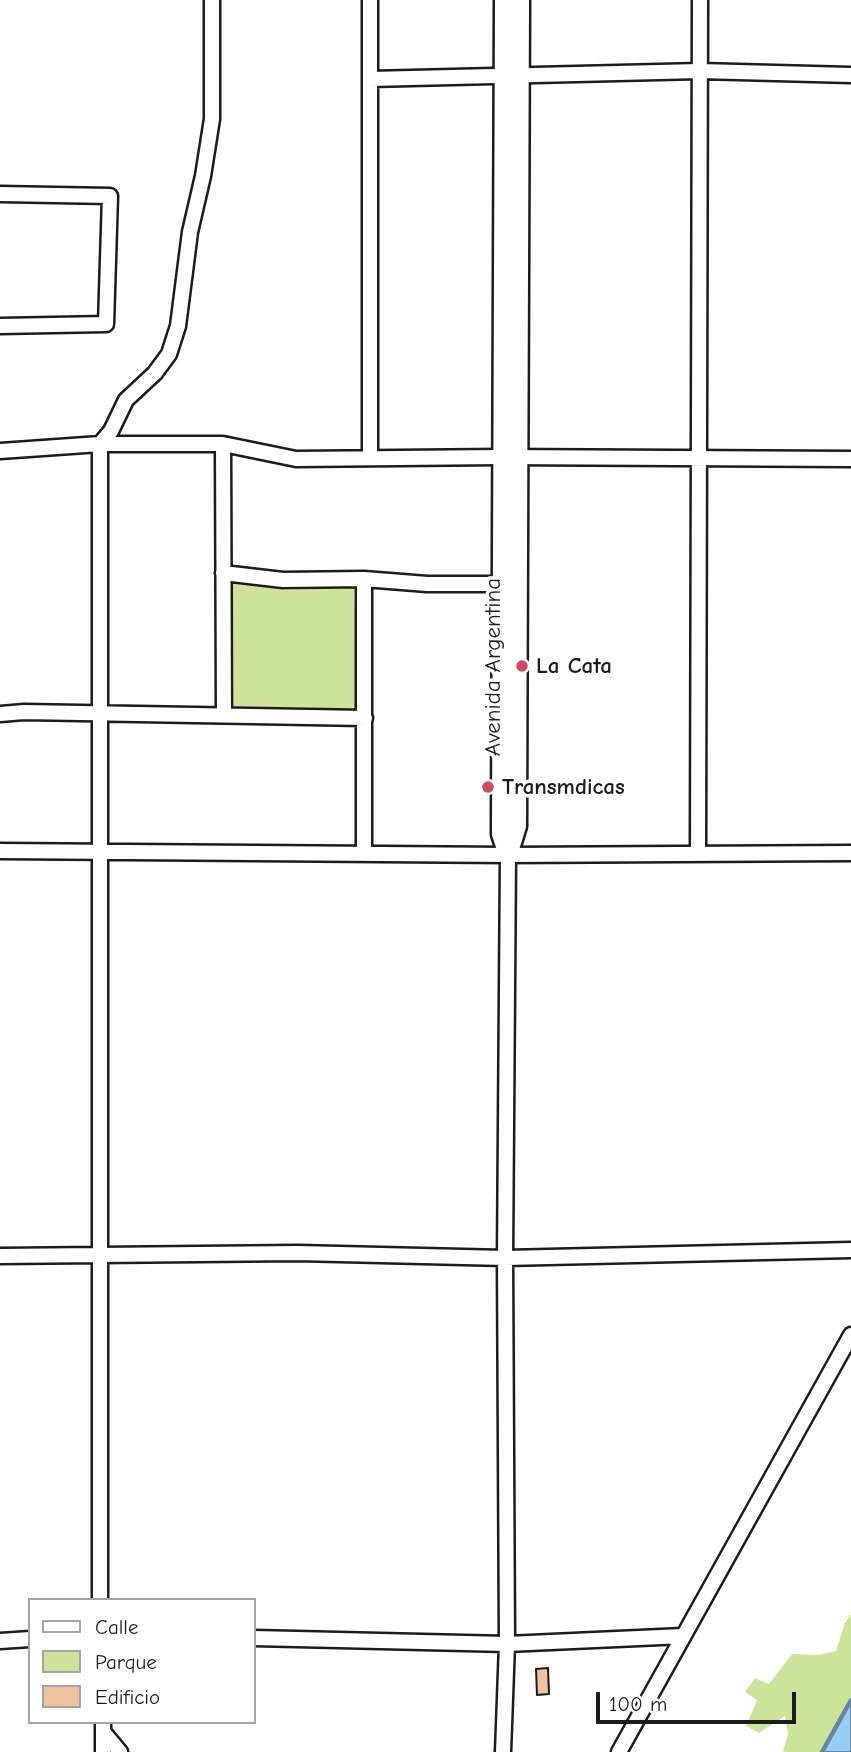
<!DOCTYPE html>
<style>
body{margin:0}
#map{position:relative;width:851px;height:1752px;overflow:hidden;background:#fff;font-family:"Comic Neue",sans-serif}
canvas{display:block}
.legend{position:absolute;left:28px;top:1598px;width:228px;height:126px;box-sizing:border-box;background:#fff;border:2px solid #a4a4a4;margin:0;padding:9px 12px;list-style:none;font-size:21px;color:#1c1c1c}
.legend li{display:flex;align-items:center;gap:14px;height:35px}
.legend b{width:35px;border:2px solid #a4a4a4}
.scale{position:absolute;left:596px;top:1692px;width:200px;height:32px;box-sizing:border-box;border:4px solid #1c1c1c;border-top:0;padding-left:9px;font-size:21px;line-height:24px;white-space:nowrap;color:#1c1c1c;-webkit-text-stroke:5px #fff;paint-order:stroke}
</style>
<div id="map">
<canvas width="851" height="1752"></canvas>
<ul class="legend">
<li><b style="height:9px;background:#fff"></b>Calle</li>
<li><b style="height:19px;background:#cce499"></b>Parque</li>
<li><b style="height:19px;background:#eec39e"></b>Edificio</li>
</ul>
<div class="scale">100 m</div>
</div>
<script>
const c = document.querySelector('canvas').getContext('2d');
c.lineJoin = 'round';
function fill(path, color) { c.fillStyle = color; c.fill(path, 'evenodd'); }
function trace(path, color, width, dash) { c.strokeStyle = color; c.lineWidth = width; c.lineCap = dash ? 'butt' : 'round'; c.setLineDash(dash || []); c.stroke(path); }
function label(font, color, halo, rows, align = 'center') {
  c.font = font + ' "Comic Neue",sans-serif'; c.lineWidth = 7; c.setLineDash([]); c.textBaseline = 'middle'; c.strokeStyle = halo; c.fillStyle = color; for (const [text, x, y, turn = 0] of rows) {
    c.save(); c.translate(x, y); c.rotate((+turn || 0) * Math.PI / 180); c.textAlign = isNaN(turn) ? turn : align; if (halo) c.strokeText(text, 0, 0); c.fillText(text, 0, 0); c.restore();
  }
}
fill(new Path2D(`
 M 233,584 L 286,590 L 354,588 L 356,709 L 234,706 Z
 M 851,1614 L 851,1700 L 822,1752 L 783,1752 L 788,1734 L 785,1716 L 759,1733 L 746,1726 L 757,1700 L 745,1692 L 755,1678 L 769,1684 L 792,1654 L 818,1655 L 836,1651 L 845,1623 Z`), '#cce499');
const water = new Path2D(`
 M 851,1700 L 851,1752 L 822,1752 Z`);
fill(water, '#98cef6');
trace(water, '#66879f', 2);
trace(new Path2D(`
 M 822,1752 L 851,1700`), '#66879f', 4.5);
const building = new Path2D(`
 M 548,1668 L 549,1694 L 537,1695 L 536,1669 Z`);
fill(building, '#eec39e');
trace(building, '#1c1c1c', 2);
const minor = new Path2D(`
 M 370,79 L 700,71 L 851,75
 M 0,194 L 110,196 L 106,324 L 0,326
 M 223,444 L 224,715
 M 0,451 L 100,444 L 223,444 L 296,459 L 501,457 L 851,459
 M 370,458 L 370,0
 M 223,573 L 283,580 L 364,579 L 427,584 L 501,584
 M 0,714 L 24,712 L 365,718
 M 0,851 L 508,855 L 851,853
 M 364,852 L 364,579
 M 698,854 L 700,0
 M 0,1256 L 298,1253 L 505,1258 L 851,1250
 M 100,1600 L 100,444 L 111,431 L 126,400 L 155,373 L 169,354 L 178,326 L 190,232 L 203,176 L 212,119 L 212,0
 M 254,1638 L 507,1644 L 683,1636
 M 0,1641 L 30,1639
 M 105,1734 L 120,1752
 M 103,1752 L 103,1722
 M 503,1752 L 507,1644 L 505,1258 L 508,855
 M 619,1752 L 851,1335`);
const major = new Path2D(`
 M 504,0 L 501,826 L 501,834 L 508,855
 M 508,855 L 517,826 L 520,0`);
trace(minor, '#1c1c1c', 19);
trace(major, '#1c1c1c', 23);
trace(minor, '#fff', 14);
trace(major, '#fff', 18);
for (const [x, y, r, color] of [
 [522,666,7,"#d1495b"],
 [488,787,7,"#d1495b"]
]) { const dot = new Path2D(); dot.arc(x, y, r, 0, 2 * Math.PI); c.fillStyle = color; c.fill(dot); trace(dot, '#fff', 2.5); }
label('bold 23px', '#1c1c1c', '#fff', [
 ["La Cata",536,666],
 ["Transmdicas",502,787]
], 'left');
label('23px', '#1c1c1c', '#fff', [
 ["Avenida Argentina",493,667,-90]
]);
</script>
